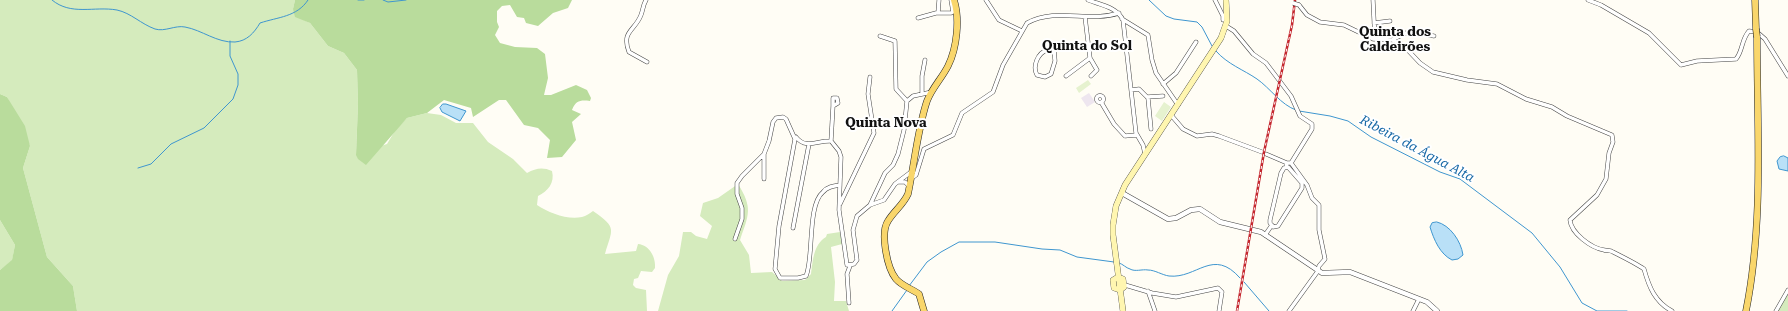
<!DOCTYPE html>
<meta charset="utf-8">
<style>
body{margin:0}
canvas{display:block;background:#fffdf5}
</style>
<canvas width="1788" height="311"></canvas>
<script>
const c = document.querySelector('canvas').getContext('2d');
c.lineJoin = 'round';
function fill(path, color) { c.fillStyle = color; c.fill(path, 'evenodd'); }
function trace(path, color, width, dash) { c.strokeStyle = color; c.lineWidth = width; c.lineCap = dash ? 'butt' : 'round'; c.setLineDash(dash || []); c.stroke(path); }
function label(font, color, halo, rows, align = 'center') {
  c.font = font + ' "Roboto Serif",serif'; c.lineWidth = 4; c.setLineDash([]); c.textBaseline = 'middle'; c.strokeStyle = halo; c.fillStyle = color; for (const [text, x, y, turn = 0] of rows) {
    c.save(); c.translate(x, y); c.rotate((+turn || 0) * Math.PI / 180); c.textAlign = isNaN(turn) ? turn : align; if (halo) c.strokeText(text, 0, 0); c.fillText(text, 0, 0); c.restore();
  }
}
fill(new Path2D(`
 M 1089,93 L 1095,102 L 1087,107 L 1081,98 Z`), '#eee6ef');
fill(new Path2D(`
 M 0,0 L 295,0 L 293,9 L 302,19 L 310,23 L 328,46 L 344,53 L 357,70 L 358,104 L 356,154 L 387,144 L 396,129 L 407,118 L 427,113 L 441,115 L 456,123 L 473,123 L 488,142 L 513,159 L 527,173 C 536,168 543,167 552,171 C 555,183 548,191 538,196 L 537,205 C 549,213 567,220 582,217 C 586,216 590,213 593,211 C 618,228 612,229 605,254 L 636,251 L 638,244 C 650,245 656,258 655,268 L 652,272 L 641,271 L 638,278 L 634,279 L 633,285 L 636,288 L 646,290 L 647,311 L 77,311 L 73,286 L 47,257 L 23,168 L 30,146 L 7,97 L 0,94 Z
 M 738,184 C 753,208 749,214 740,240 L 749,255 L 751,273 L 772,272 L 782,281 L 805,280 L 811,274 C 813,261 813,245 826,237 L 827,234 L 840,232 L 842,244 L 831,247 L 835,282 L 834,301 L 846,301 L 849,311 L 658,311 L 668,275 L 679,256 L 683,232 L 691,232 L 696,236 L 707,239 L 712,226 L 700,216 L 703,203 L 718,198 Z
 M 0,220 L 15,245 L 12,261 L 0,270 Z
 M 1788,293 L 1788,311 L 1777,311 Z`), '#d5ebbd');
fill(new Path2D(`
 M 295,0 L 572,0 L 568,8 L 553,13 L 538,26 L 526,23 L 524,18 L 517,17 L 510,5 L 502,6 L 497,11 L 497,22 L 499,27 L 495,35 L 500,43 L 515,47 L 537,48 L 545,54 L 548,78 L 544,95 L 551,95 L 576,85 L 587,90 L 591,98 L 590,101 C 581,100 576,100 572,110 L 581,114 L 572,122 L 576,140 L 562,157 L 547,158 L 550,140 L 538,128 L 524,125 L 506,100 L 499,100 L 473,117 L 471,108 L 444,100 L 427,113 L 407,118 L 366,165 L 358,159 L 356,155 L 358,104 L 357,70 L 344,53 L 328,46 L 310,23 L 295,17 L 293,9 Z
 M 0,94 L 7,97 L 25,126 L 30,146 L 23,168 L 47,257 L 73,286 L 77,311 L 0,311 L 0,270 L 12,260 L 15,245 L 0,220 Z`), '#b9dc9c');
fill(new Path2D(`
 M 1088,80 L 1091,84 L 1079,93 L 1076,88 Z
 M 1164,102 L 1171,107 L 1162,121 L 1155,116 Z`), '#e6f2cf');
const water = new Path2D(`
 M 443,104 L 446,104 L 466,111 L 460,121 L 442,112 L 440,108 Z
 M 1784,156 L 1788,158 L 1788,171 L 1779,169 L 1777,161 L 1780,157 Z
 M 1437,222 C 1450,225 1461,241 1463,255 L 1458,259 L 1452,260 C 1440,254 1434,240 1430,227 L 1432,223 Z`);
fill(water, '#b9e0f7');
trace(water, '#3f96cf', 1);
trace(new Path2D(`
 M 52,0 C 71,16 94,6 117,10 C 131,13 141,24 155,29 C 165,32 175,25 185,27 C 202,30 217,43 235,42 C 247,41 254,33 260,23 C 278,17 297,17 308,0
 M 358,0 L 364,0
 M 383,0 L 388,2 L 406,0
 M 1149,0 L 1166,16 L 1174,19 L 1197,22 L 1202,27 L 1212,46
 M 1216,51 C 1227,64 1244,70 1257,79 C 1270,88 1281,105 1296,110
 M 1299,111 L 1330,116 L 1348,121 L 1371,137 L 1440,172 L 1460,179 L 1532,233 L 1560,267 L 1582,303 L 1597,311 L 1627,311
 M 138,168 L 151,164 L 171,144 L 204,128 L 233,99 L 238,85 L 238,74 L 230,56 L 230,41
 M 1119,263 C 1123,264 1126,268 1130,269 C 1135,272 1142,269 1148,270 C 1155,270 1162,275 1169,276 C 1197,279 1213,247 1240,278
 M 1244,282 L 1269,311
 M 909,286 L 927,262 L 941,252 L 959,242 L 995,242 L 1042,249 L 1060,250 L 1077,257 L 1114,262
 M 892,311 L 907,290`), '#3f96cf', 1);
const minor = new Path2D(`
 M 646,0 C 643,5 643,10 641,15 C 635,31 621,31 629,52 L 647,62
 M 986,0 L 999,20 L 1022,31
 M 1088,0 C 1101,5 1117,7 1123,20 L 1136,133 L 1143,145 L 1145,154
 M 1215,0 L 1223,16 L 1223,20
 M 1373,0 L 1375,40
 M 1588,0 L 1601,5 L 1649,33 L 1681,65 L 1697,61 L 1736,59 C 1743,51 1741,40 1749,31 L 1757,32 L 1765,39 L 1788,76
 M 1299,5 L 1307,15 L 1320,22 L 1344,25 L 1373,39 L 1392,40 L 1402,44 L 1420,63 L 1433,72 L 1467,80 L 1497,84 L 1526,99 L 1552,107 L 1567,116 L 1612,135 L 1613,142 L 1609,153 L 1606,179 L 1597,195 L 1570,220 C 1571,233 1591,248 1604,250 C 1607,251 1610,250 1613,252 C 1621,256 1637,264 1644,269 C 1649,287 1655,302 1672,311
 M 938,13 L 939,0
 M 918,18 L 936,13 L 951,13 L 953,12 L 951,0
 M 1122,19 L 1148,35 L 1152,60 L 1156,73 L 1178,105
 M 1374,23 L 1390,21
 M 1226,26 L 1234,31 L 1253,54 L 1266,63 L 1291,96 L 1300,116 L 1312,124 L 1312,129 L 1291,163
 M 880,36 L 895,41 L 896,89 L 907,101
 M 1392,40 L 1408,32 L 1434,36
 M 1054,49 L 1055,61 L 1051,74 L 1045,77 L 1037,75 C 1032,66 1038,53 1047,50 L 1088,44
 M 1090,58 L 1097,70 L 1091,76
 M 1066,76 L 1090,58 L 1085,17
 M 1163,84 L 1176,73 L 1196,42
 M 1131,90 L 1139,89 L 1148,98 L 1151,129
 M 922,93 L 922,76 L 925,60
 M1096.5 99a3.5 3.5 0 1 1 7 0a3.5 3.5 0 1 1-7 0Z
 M 1147,97 L 1163,96
 M 1101,102 L 1114,124 L 1125,136 L 1136,135
 M 1171,115 L 1183,129 L 1197,136 L 1212,134 L 1219,136 L 1262,152
 M 796,137 C 806,150 818,140 831,141 L 839,151 L 841,157 L 839,210 L 847,265 L 854,264 L 857,260 L 853,230 L 857,216 L 870,205 L 884,200 L 895,184 L 911,172
 M 831,141 L 833,106 L 838,103 L 837,98 L 833,98 L 833,106
 M 1266,154 L 1287,163
 M 1286,167 L 1287,163 L 1291,163 L 1307,185 L 1312,198 L 1319,205 L 1319,230 L 1325,259 L 1319,266 L 1318,271 L 1289,311
 M 1288,167 L 1302,183 L 1302,188 L 1278,226 L 1273,227 L 1270,223 L 1270,220 L 1281,173 L 1284,168 Z
 M 912,178 L 916,175 L 924,149 L 953,135 L 962,113 L 993,92 L 1003,65 L 1027,23 C 1057,7 1088,23 1119,13
 M 764,179 L 764,154
 M 898,182 L 905,182 L 909,186
 M 840,204 L 874,133 L 868,94 L 870,77
 M 870,205 L 885,173 L 893,165 L 898,154 L 904,130 L 907,101 L 913,96 L 932,92
 M 793,228 L 809,144
 M 1265,235 L 1272,225
 M 735,239 L 742,219 L 742,208 L 737,194 L 737,183 L 742,176 L 764,154 L 769,141 L 773,122 L 776,118 L 783,117 L 786,119 L 795,139 L 779,226 L 775,269 L 780,278 L 798,278 L 806,276 C 814,258 807,205 823,192 C 827,187 833,186 840,185
 M 1125,285 L 1152,293 L 1176,297 L 1218,288 L 1222,292 L 1219,311
 M 1148,291 L 1155,311
 M 849,303 L 847,274 L 850,266
 M 1413,311 L 1419,299
 M 1776,311 L 1788,290`);
const tertiary = new Path2D(`
 M 1122,193 L 1168,219 L 1176,218 L 1191,210 L 1200,209 L 1220,222 L 1261,232 L 1322,273 L 1350,272 L 1427,302 L 1437,311`);
const secondary = new Path2D(`
 M 1118,277 L 1113,280 L 1114,288 L 1120,290
 M 1118,277 L 1123,279 L 1124,287 L 1120,290
 M 1123,311 L 1113,235 L 1113,225 L 1116,206 L 1125,185 L 1221,38 L 1227,21 L 1226,0`);
const primary = new Path2D(`
 M 1755,0 L 1756,29
 M 924,311 L 919,294 C 912,289 902,286 896,279 C 887,268 880,233 888,221 C 894,211 903,205 908,194 C 914,166 918,127 927,101 C 932,88 942,78 948,66 C 957,48 960,19 954,0
 M 1746,311 C 1764,221 1757,128 1757,37`);
trace(minor, '#444', 4.5);
trace(tertiary, '#444', 5.5);
trace(secondary, '#333', 6);
trace(primary, '#222', 7);
trace(minor, '#fff', 3.5);
trace(tertiary, '#fff', 4.5);
trace(secondary, '#fff6b0', 5.5);
trace(primary, '#f9d66b', 6);
const rail = new Path2D(`
 M 1237,311 L 1264,152 L 1292,25 L 1295,0`);
trace(rail, '#c4262e', 2.5);
trace(rail, '#fff', 1, [3]);
const minorBridge = new Path2D(`
 M 1293,3 L 1299,5`);
const primaryBridge = new Path2D(`
 M 1756,29 L 1757,37`);
trace(minorBridge, '#444', 4.5, []);
trace(primaryBridge, '#222', 7, []);
trace(minorBridge, '#fff', 3.5);
trace(primaryBridge, '#f9d66b', 6);
label('bold 13px', '#111', '#fff', [
 ["Quinta dos",1395,32],
 ["Caldeirões",1395,47],
 ["Quinta do Sol",1087,46],
 ["Quinta Nova",886,123]
]);
label('italic 13px', '#1768a6', '#fff', [
 ["Ribeira da Água Alta",1417,149,28]
]);
</script>
